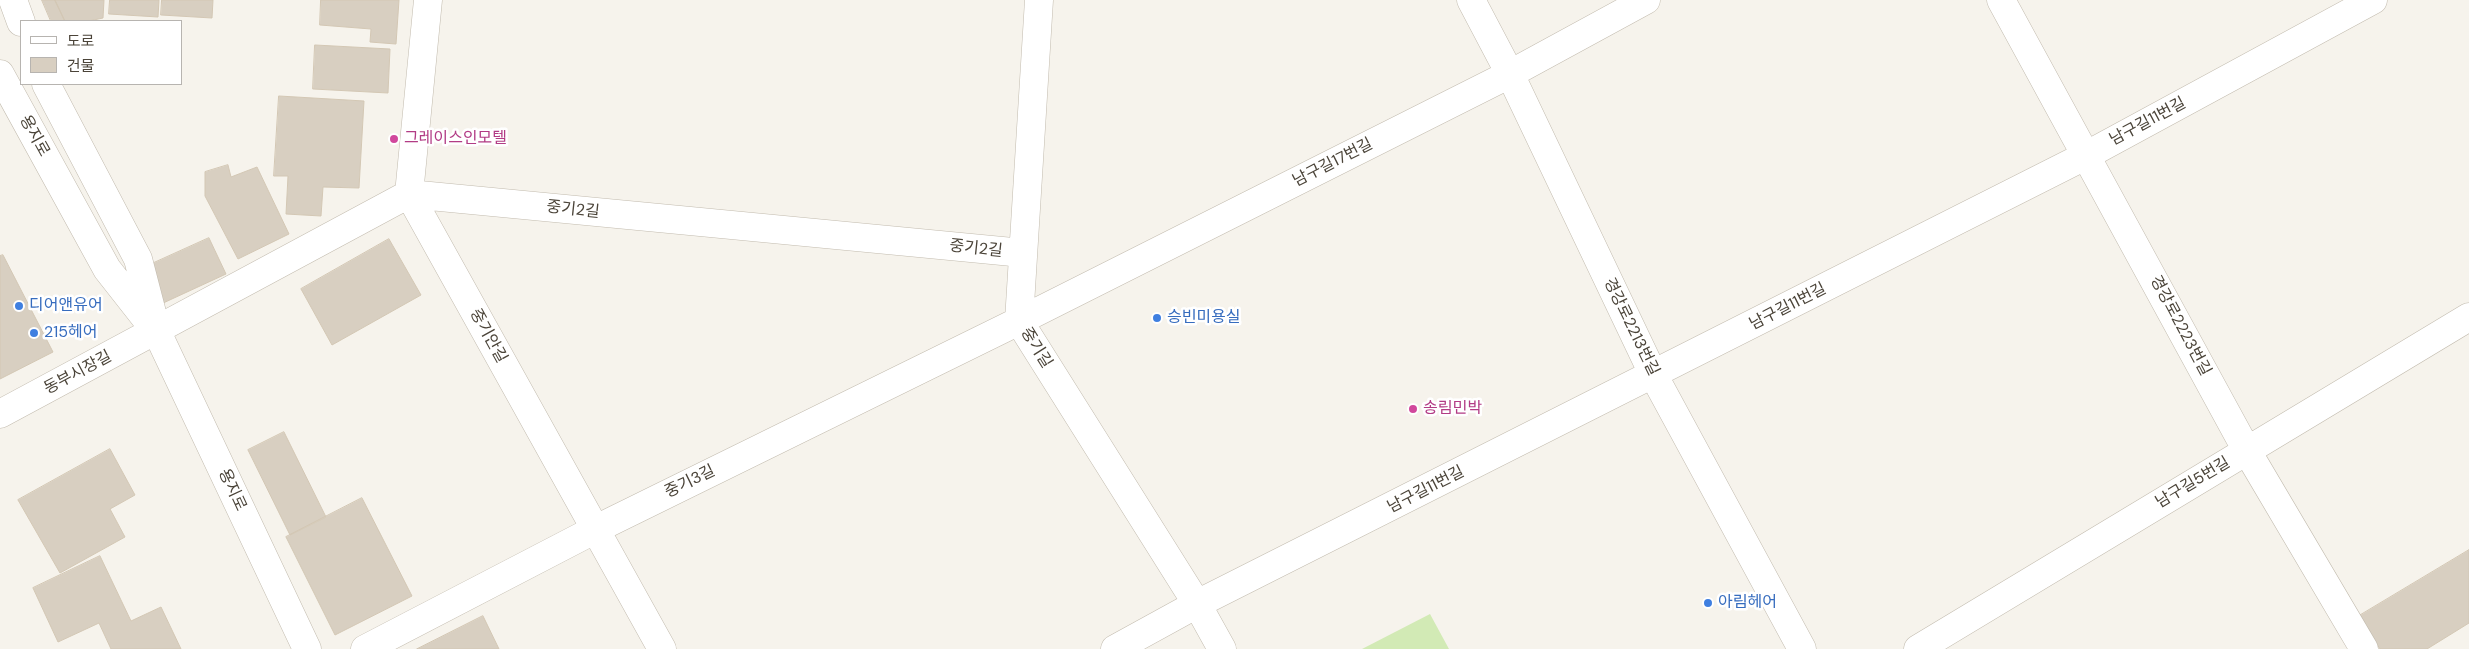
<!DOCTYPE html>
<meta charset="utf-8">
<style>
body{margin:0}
#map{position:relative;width:2469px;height:649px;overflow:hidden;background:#f6f3ec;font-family:"DM Sans","Noto Sans KR",sans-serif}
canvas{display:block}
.legend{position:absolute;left:20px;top:20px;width:162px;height:65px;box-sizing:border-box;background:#fff;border:1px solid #b7b4b0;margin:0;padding:6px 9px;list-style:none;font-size:15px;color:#4b4439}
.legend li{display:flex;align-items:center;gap:10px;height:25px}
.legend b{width:25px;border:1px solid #b7b4b0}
</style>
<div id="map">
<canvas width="2469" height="649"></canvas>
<ul class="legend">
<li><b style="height:6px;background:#fff"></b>도로</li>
<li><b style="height:14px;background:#d8cfc1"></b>건물</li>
</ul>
</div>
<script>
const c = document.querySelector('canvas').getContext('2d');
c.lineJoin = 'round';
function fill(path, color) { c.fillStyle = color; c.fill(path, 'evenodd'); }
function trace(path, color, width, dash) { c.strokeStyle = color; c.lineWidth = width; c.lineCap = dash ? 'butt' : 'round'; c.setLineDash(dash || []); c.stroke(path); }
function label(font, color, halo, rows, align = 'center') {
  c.font = font + ' "DM Sans","Noto Sans KR",sans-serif'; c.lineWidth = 5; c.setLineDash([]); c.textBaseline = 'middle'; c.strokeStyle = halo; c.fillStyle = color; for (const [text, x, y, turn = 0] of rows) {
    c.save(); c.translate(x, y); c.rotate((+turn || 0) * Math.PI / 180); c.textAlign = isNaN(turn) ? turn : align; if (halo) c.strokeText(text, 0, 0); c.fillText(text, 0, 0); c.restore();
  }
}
fill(new Path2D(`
 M 1430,614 L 1449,649 L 1362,649 Z`), '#d2eab5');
const building = new Path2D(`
 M 42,0 L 55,0 L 65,21 L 51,21 Z
 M 55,0 L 104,0 L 103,18 L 89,21 L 65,21 Z
 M 110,0 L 159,0 L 158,17 L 109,14 Z
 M 162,0 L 213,0 L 212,18 L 161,15 Z
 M 321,0 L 399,0 L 396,44 L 370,42 L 371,29 L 320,25 Z
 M 315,45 L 390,49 L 388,93 L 313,89 Z
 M 279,96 L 364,101 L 359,188 L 323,187 L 321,216 L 286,214 L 288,176 L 274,176 Z
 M 228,165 L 231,177 L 257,167 L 289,234 L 238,259 L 205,196 L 205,172 Z
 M 209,238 L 226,274 L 161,304 L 145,267 Z
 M 389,239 L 421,295 L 332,345 L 301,289 Z
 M 3,255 L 53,352 L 0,379 L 0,256 Z
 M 284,432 L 326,517 L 290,535 L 248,450 Z
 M 110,449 L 135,495 L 110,509 L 125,537 L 60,573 L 18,500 Z
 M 362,498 L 412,596 L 335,635 L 286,537 Z
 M 2469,550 L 2469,623 L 2427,649 L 2380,649 L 2359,616 Z
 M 100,556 L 131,621 L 161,607 L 181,649 L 111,649 L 99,623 L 58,642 L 33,588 Z
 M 483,616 L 499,649 L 417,649 Z`);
fill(building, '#d8cfc1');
trace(building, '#d3c7b4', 1);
const minor = new Path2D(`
 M 428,0 L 409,194 L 662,649
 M 1039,0 L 1019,321 L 1197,604 L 1222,649
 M 1471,0 L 1510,74 L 1654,376 L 1802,649
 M 2001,0 L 2247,451 L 2364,649
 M 0,414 L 409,194 L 1023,253
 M 365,649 L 596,529 L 1019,321 L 1510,74 L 1646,0
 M 1115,649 L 1197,604 L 2087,155 L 2373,0
 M 1918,649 L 2469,317`);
const tertiary = new Path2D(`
 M 13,0 L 21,22
 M 0,74 L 107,269 L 151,325
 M 46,84 L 138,259 L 157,332 L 307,649`);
trace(minor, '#c2bbae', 29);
trace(tertiary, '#c2bbae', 29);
trace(minor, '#fff', 28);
trace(tertiary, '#fff', 28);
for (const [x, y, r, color] of [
 [394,139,5,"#d1479c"],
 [19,306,5,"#3f7fe0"],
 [1157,318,5,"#3f7fe0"],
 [34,333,5,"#3f7fe0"],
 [1413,409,5,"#d1479c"],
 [1708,603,5,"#3f7fe0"]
]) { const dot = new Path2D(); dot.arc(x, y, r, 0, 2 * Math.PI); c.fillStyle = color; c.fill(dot); trace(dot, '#fff', 2); }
label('16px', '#4b4439', '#fff', [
 ["남구길11번길",2148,122,-28],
 ["용지로",34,136,61],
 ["남구길17번길",1333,163,-27],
 ["중기2길",573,210,6],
 ["중기2길",976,249,6],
 ["남구길11번길",1788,307,-27],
 ["경강로2223번길",2180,326,62],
 ["경강로2213번길",1631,327,64],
 ["중기안길",488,336,61],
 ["중기길",1036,348,58],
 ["동부시장길",78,373,-28],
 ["중기3길",690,482,-26],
 ["남구길5번길",2193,483,-31],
 ["용지로",232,490,65],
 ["남구길11번길",1426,490,-27]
]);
label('16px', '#b23c85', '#fff', [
 ["그레이스인모텔",404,139],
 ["송림민박",1423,409]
], 'left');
label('16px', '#366cbe', '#fff', [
 ["디어앤유어",29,306],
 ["승빈미용실",1167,318],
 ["215헤어",44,333],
 ["아림헤어",1718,603]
], 'left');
</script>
